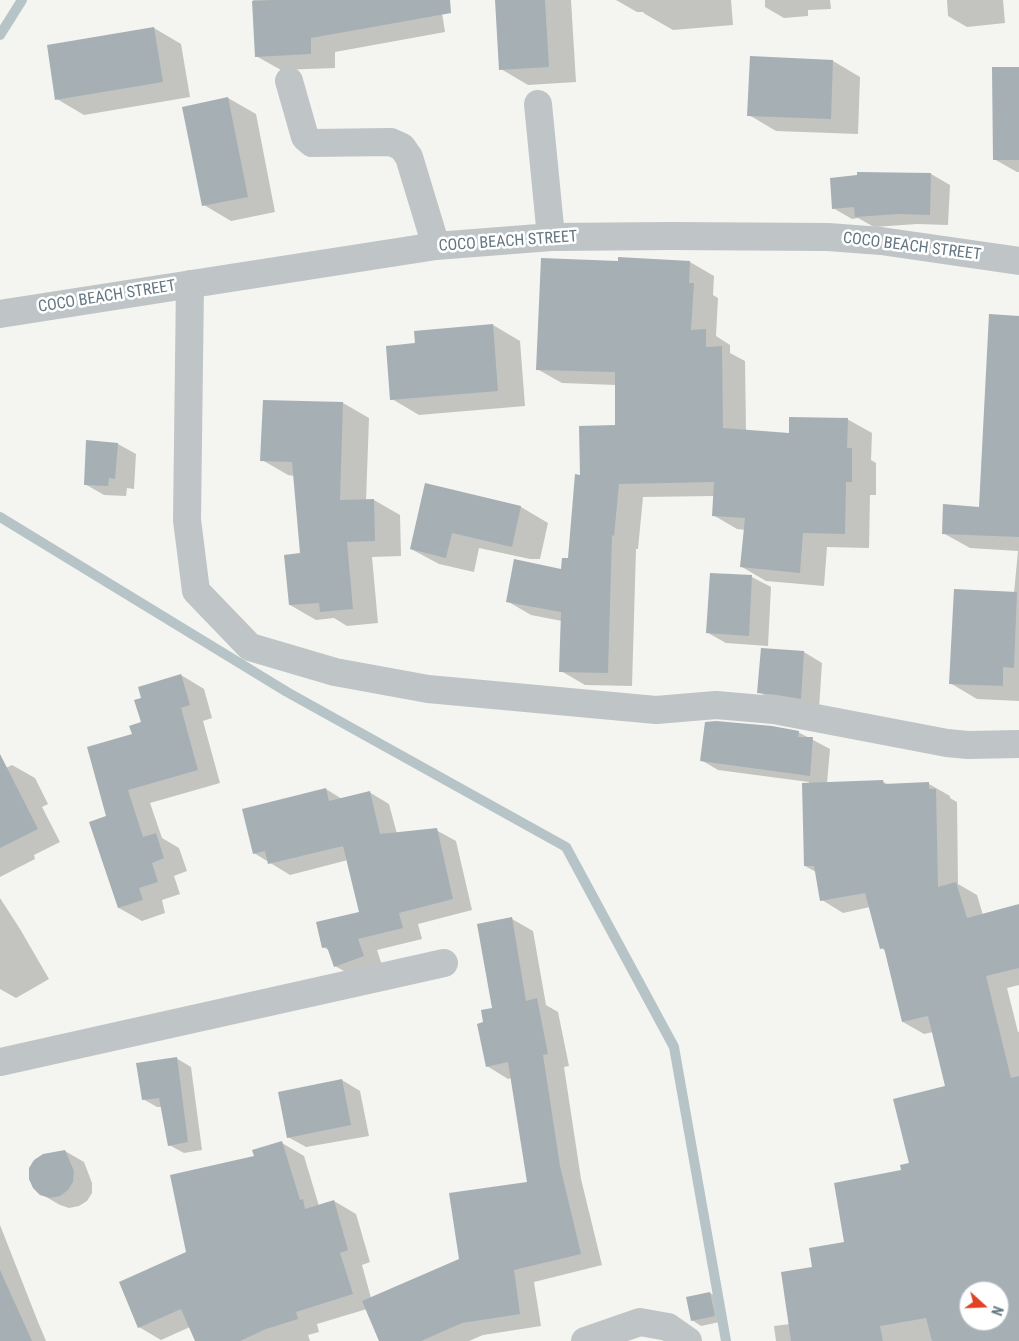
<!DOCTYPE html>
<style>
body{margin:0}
#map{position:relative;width:1019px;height:1341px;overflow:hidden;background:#f4f4f0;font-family:"Roboto Condensed",sans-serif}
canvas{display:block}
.north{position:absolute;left:959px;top:1281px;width:50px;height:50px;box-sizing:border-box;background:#fff;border:1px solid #c1c8cd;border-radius:50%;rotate:110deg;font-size:14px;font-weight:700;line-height:20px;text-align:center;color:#637681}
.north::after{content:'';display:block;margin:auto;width:18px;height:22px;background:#e14124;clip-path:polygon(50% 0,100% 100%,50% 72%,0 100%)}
</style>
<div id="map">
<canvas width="1019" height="1341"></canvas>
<div class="north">N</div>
</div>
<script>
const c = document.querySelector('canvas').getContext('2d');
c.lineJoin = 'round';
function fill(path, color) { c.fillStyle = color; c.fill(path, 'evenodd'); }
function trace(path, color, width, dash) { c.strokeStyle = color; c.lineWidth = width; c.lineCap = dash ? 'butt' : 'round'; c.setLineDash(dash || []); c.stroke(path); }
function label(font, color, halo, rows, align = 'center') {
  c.font = font + ' "Roboto Condensed",sans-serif'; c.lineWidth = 5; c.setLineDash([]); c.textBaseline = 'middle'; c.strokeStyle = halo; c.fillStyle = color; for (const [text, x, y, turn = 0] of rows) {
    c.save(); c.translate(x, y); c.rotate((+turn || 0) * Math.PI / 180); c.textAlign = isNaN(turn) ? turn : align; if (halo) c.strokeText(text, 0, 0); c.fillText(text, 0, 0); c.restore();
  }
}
fill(new Path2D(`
 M 253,0 L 440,0 L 445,32 L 335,52 L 335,68 L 281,70 L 256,56 Z
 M 496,0 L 571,0 L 576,82 L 528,85 L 501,69 Z
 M 616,0 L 731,0 L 733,25 L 673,30 L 645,14 L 643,12 L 637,12 Z
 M 765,0 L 830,0 L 831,9 L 808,10 L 808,16 L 784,18 L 765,7 Z
 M 947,0 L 1003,0 L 1005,23 L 967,27 L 948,16 Z
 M 154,28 L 181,44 L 190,97 L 84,115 L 57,99 Z
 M 751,58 L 833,61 L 860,77 L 858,134 L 776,131 L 749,115 Z
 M 1019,68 L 1019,172 L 1017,172 L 994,159 Z
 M 228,98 L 256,114 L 275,212 L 231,221 L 204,205 Z
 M 858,173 L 931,174 L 950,185 L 948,225 L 917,224 L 874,227 L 858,218 L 852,219 L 833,208 L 858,176 Z
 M 690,262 L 714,276 L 713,295 L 718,298 L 716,336 L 730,345 L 730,353 L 745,361 L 746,431 L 790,434 L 847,419 L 872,433 L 871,460 L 876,463 L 876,495 L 870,495 L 869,548 L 827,547 L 824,586 L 766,581 L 742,567 L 746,530 L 737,529 L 713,515 L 714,496 L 643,497 L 638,549 L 636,549 L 632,686 L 585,685 L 561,671 L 562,621 L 531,615 L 507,601 L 563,570 L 569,559 L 581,476 L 617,426 L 616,385 L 562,383 L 537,369 L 619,263 Z
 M 1019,317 L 1019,701 L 977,699 L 950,683 L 1014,593 L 1018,551 L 970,548 L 943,533 L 980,508 Z
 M 493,325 L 520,341 L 525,406 L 419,415 L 392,399 L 416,344 Z
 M 343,403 L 369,418 L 366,501 L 374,500 L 400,515 L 401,556 L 372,557 L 378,623 L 347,626 L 334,618 L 316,620 L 290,605 L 302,554 L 294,476 L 288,475 L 262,460 Z
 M 118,444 L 136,454 L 134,489 L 127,488 L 126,496 L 104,495 L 85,484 Z
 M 426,485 L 521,507 L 548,523 L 540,559 L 530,559 L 479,548 L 474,572 L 439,564 L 411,549 Z
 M 711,574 L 752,577 L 771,587 L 768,646 L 726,643 L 708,633 Z
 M 804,652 L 822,663 L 819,709 L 777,703 L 759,692 Z
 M 181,675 L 204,689 L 212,718 L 203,721 L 220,783 L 150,803 L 162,838 L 179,848 L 187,871 L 174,876 L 180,894 L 162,900 L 165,913 L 142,921 L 119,908 L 108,817 L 133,735 L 143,723 L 143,699 Z
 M 798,732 L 830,749 L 827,783 L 883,782 L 889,785 L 929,784 L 950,796 L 950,798 L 957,802 L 958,884 L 977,895 L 983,915 L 1019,906 L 1019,985 L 1007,988 L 1018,1032 L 1019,1032 L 1019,1341 L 776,1341 L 774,1326 L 790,1324 L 813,1268 L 845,1243 L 903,1171 L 911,1164 L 947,1087 L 933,1032 L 924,1034 L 903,1022 L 886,951 L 881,948 L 870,907 L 843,913 L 822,900 L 816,872 L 805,866 L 809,782 L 718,770 L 701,760 ZM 969,1291 L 999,1291 L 999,1321 L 969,1321 Z
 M 12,765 L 35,778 L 48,804 L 42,807 L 60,842 L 34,855 L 35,859 L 0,877 L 0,771 Z
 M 326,789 L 342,799 L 369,792 L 389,804 L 397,834 L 436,830 L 456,841 L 472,910 L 418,924 L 422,939 L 377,950 L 383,968 L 355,977 L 335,966 L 330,951 L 323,947 L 360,913 L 348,860 L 290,875 L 254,853 Z
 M 0,898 L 20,929 L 49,979 L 16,998 L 0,989 Z
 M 512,919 L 533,931 L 546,1005 L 558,1012 L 569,1066 L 564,1067 L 581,1179 L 602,1265 L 534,1282 L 541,1326 L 483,1335 L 469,1341 L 380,1341 L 367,1309 L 317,1324 L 319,1332 L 308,1335 L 310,1341 L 196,1341 L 190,1327 L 161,1340 L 139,1327 L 188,1253 L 255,1157 L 282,1143 L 304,1156 L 319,1206 L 334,1201 L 356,1214 L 370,1262 L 362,1265 L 371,1298 L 460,1260 L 529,1183 L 511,1078 L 508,1079 L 487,1066 L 485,1023 L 493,1009 Z
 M 176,1058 L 191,1067 L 202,1150 L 184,1153 L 169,1145 L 162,1107 L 157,1107 L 143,1099 Z
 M 342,1080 L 360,1091 L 369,1136 L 306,1147 L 288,1137 Z
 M 65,1151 L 84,1162 L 92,1183 L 92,1193 L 87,1201 L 79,1206 L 69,1208 L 60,1205 L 41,1194 Z
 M 0,1225 L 38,1322 L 46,1341 L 0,1341 Z
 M 710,1293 L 719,1298 L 724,1321 L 701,1326 L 692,1320 Z`), '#0003');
trace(new Path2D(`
 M 0,35 L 22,0
 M 0,517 L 287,692 L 566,847 L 674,1047 L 726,1341`), '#b7c4c7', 10);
fill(new Path2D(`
 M 273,0 L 450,0 L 451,13 L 311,38 L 311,54 L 255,57 L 252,1 Z
 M 495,0 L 545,0 L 549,67 L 499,70 Z
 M 154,27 L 163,82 L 55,100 L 47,45 Z
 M 750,56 L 833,60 L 831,119 L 747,116 Z
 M 992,67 L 1019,67 L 1019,160 L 993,160 Z
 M 228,97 L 248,197 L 202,206 L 182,107 Z
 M 857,172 L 931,173 L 930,215 L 898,214 L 855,217 L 854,207 L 832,209 L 830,178 L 857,175 Z
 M 618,257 L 690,261 L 689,283 L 694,283 L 691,330 L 706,329 L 706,347 L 722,346 L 723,428 L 789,433 L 789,417 L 848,418 L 847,448 L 852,448 L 852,482 L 846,482 L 845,534 L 803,533 L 800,573 L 740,567 L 745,518 L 712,516 L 714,482 L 619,484 L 614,536 L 612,535 L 608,673 L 559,672 L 561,612 L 506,602 L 514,559 L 561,569 L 562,558 L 568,558 L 575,474 L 580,475 L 579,426 L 615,425 L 615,372 L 536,370 L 541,258 L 618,261 Z
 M 989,314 L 1019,316 L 1019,537 L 942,534 L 943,504 L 979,507 Z
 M 493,324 L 498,391 L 390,400 L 386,346 L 415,343 L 414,331 Z
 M 263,400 L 343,402 L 340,500 L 374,499 L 375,541 L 347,542 L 353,609 L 320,612 L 319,603 L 289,605 L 284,555 L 300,553 L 292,462 L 260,461 Z
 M 86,440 L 118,443 L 115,479 L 109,478 L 108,486 L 84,485 Z
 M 425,483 L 521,506 L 512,547 L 452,533 L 446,558 L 410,549 Z
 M 710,573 L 752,575 L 749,636 L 706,633 Z
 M 954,589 L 1017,592 L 1014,668 L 1003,667 L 1003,686 L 949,684 Z
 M 761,648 L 804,651 L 801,699 L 777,695 L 757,693 Z
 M 181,674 L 190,705 L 181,708 L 198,770 L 128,790 L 143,837 L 156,833 L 164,858 L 152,863 L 158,882 L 139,888 L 143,900 L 118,908 L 89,822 L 106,816 L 87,747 L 132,734 L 129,726 L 141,722 L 134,700 L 141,698 L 138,687 Z
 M 716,721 L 772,726 L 799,731 L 798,737 L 813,737 L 810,776 L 700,761 L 705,722 Z
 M 0,754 L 38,829 L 0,848 Z
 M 883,780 L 884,784 L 929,782 L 929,789 L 936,789 L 938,887 L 956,882 L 967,918 L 1019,904 L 1019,968 L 986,976 L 1011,1078 L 1019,1076 L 1019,1341 L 932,1341 L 926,1318 L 880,1326 L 883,1341 L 791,1341 L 781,1272 L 812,1267 L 809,1248 L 844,1242 L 834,1183 L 901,1170 L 900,1165 L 909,1163 L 893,1099 L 945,1086 L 928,1016 L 902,1022 L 884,948 L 880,949 L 865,893 L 820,901 L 814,866 L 804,866 L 802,783 ZM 969,1291 L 999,1291 L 999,1321 L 969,1321 Z
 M 326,788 L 329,801 L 370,791 L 380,834 L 437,828 L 453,899 L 399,913 L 403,928 L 358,939 L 364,956 L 334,967 L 327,947 L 322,948 L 316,922 L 359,912 L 343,846 L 268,864 L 265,851 L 253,854 L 242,809 Z
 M 512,917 L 526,1001 L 537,998 L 548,1054 L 543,1055 L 560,1166 L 581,1254 L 514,1270 L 520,1314 L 462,1323 L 421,1341 L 379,1341 L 362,1301 L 459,1259 L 449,1193 L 527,1182 L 508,1062 L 486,1067 L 477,1024 L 483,1022 L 481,1010 L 492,1008 L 477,924 Z
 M 177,1057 L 188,1142 L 168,1146 L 159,1098 L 142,1100 L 136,1063 Z
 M 342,1079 L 351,1125 L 287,1138 L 278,1092 Z
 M 282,1141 L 300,1200 L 303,1199 L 305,1209 L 334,1200 L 348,1250 L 340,1253 L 353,1294 L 296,1312 L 298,1319 L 266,1329 L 240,1341 L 195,1341 L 181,1309 L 138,1328 L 119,1282 L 186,1252 L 170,1175 L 254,1156 L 252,1150 Z
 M 65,1150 L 74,1171 L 73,1182 L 68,1190 L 60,1196 L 50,1198 L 40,1195 L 33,1188 L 29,1179 L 29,1168 L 34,1160 L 43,1154 Z
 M 0,1270 L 32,1341 L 0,1341 Z
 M 710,1292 L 715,1316 L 691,1321 L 686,1297 Z`), '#a6afb3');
trace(new Path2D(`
 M 289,81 L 305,137 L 312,143 L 391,142 L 402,147 L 409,157 L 436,246
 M 538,104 L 551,237
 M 190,284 L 187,520 L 196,591 L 250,647 L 335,672 L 428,689 L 656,710 L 716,705 L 774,710 L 947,743 L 968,745 L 1019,744
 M 0,314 L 436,246 L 551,237 L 670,236 L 828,237 L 881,241 L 1019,261
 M 0,1062 L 444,963
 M 585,1341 L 640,1322 L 668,1327 L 688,1341`), '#bfc4c6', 28);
label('16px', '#637681', '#fff', [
 ["COCO BEACH STREET",508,242,-4],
 ["COCO BEACH STREET",912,247,7],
 ["COCO BEACH STREET",107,297,-9]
]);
</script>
